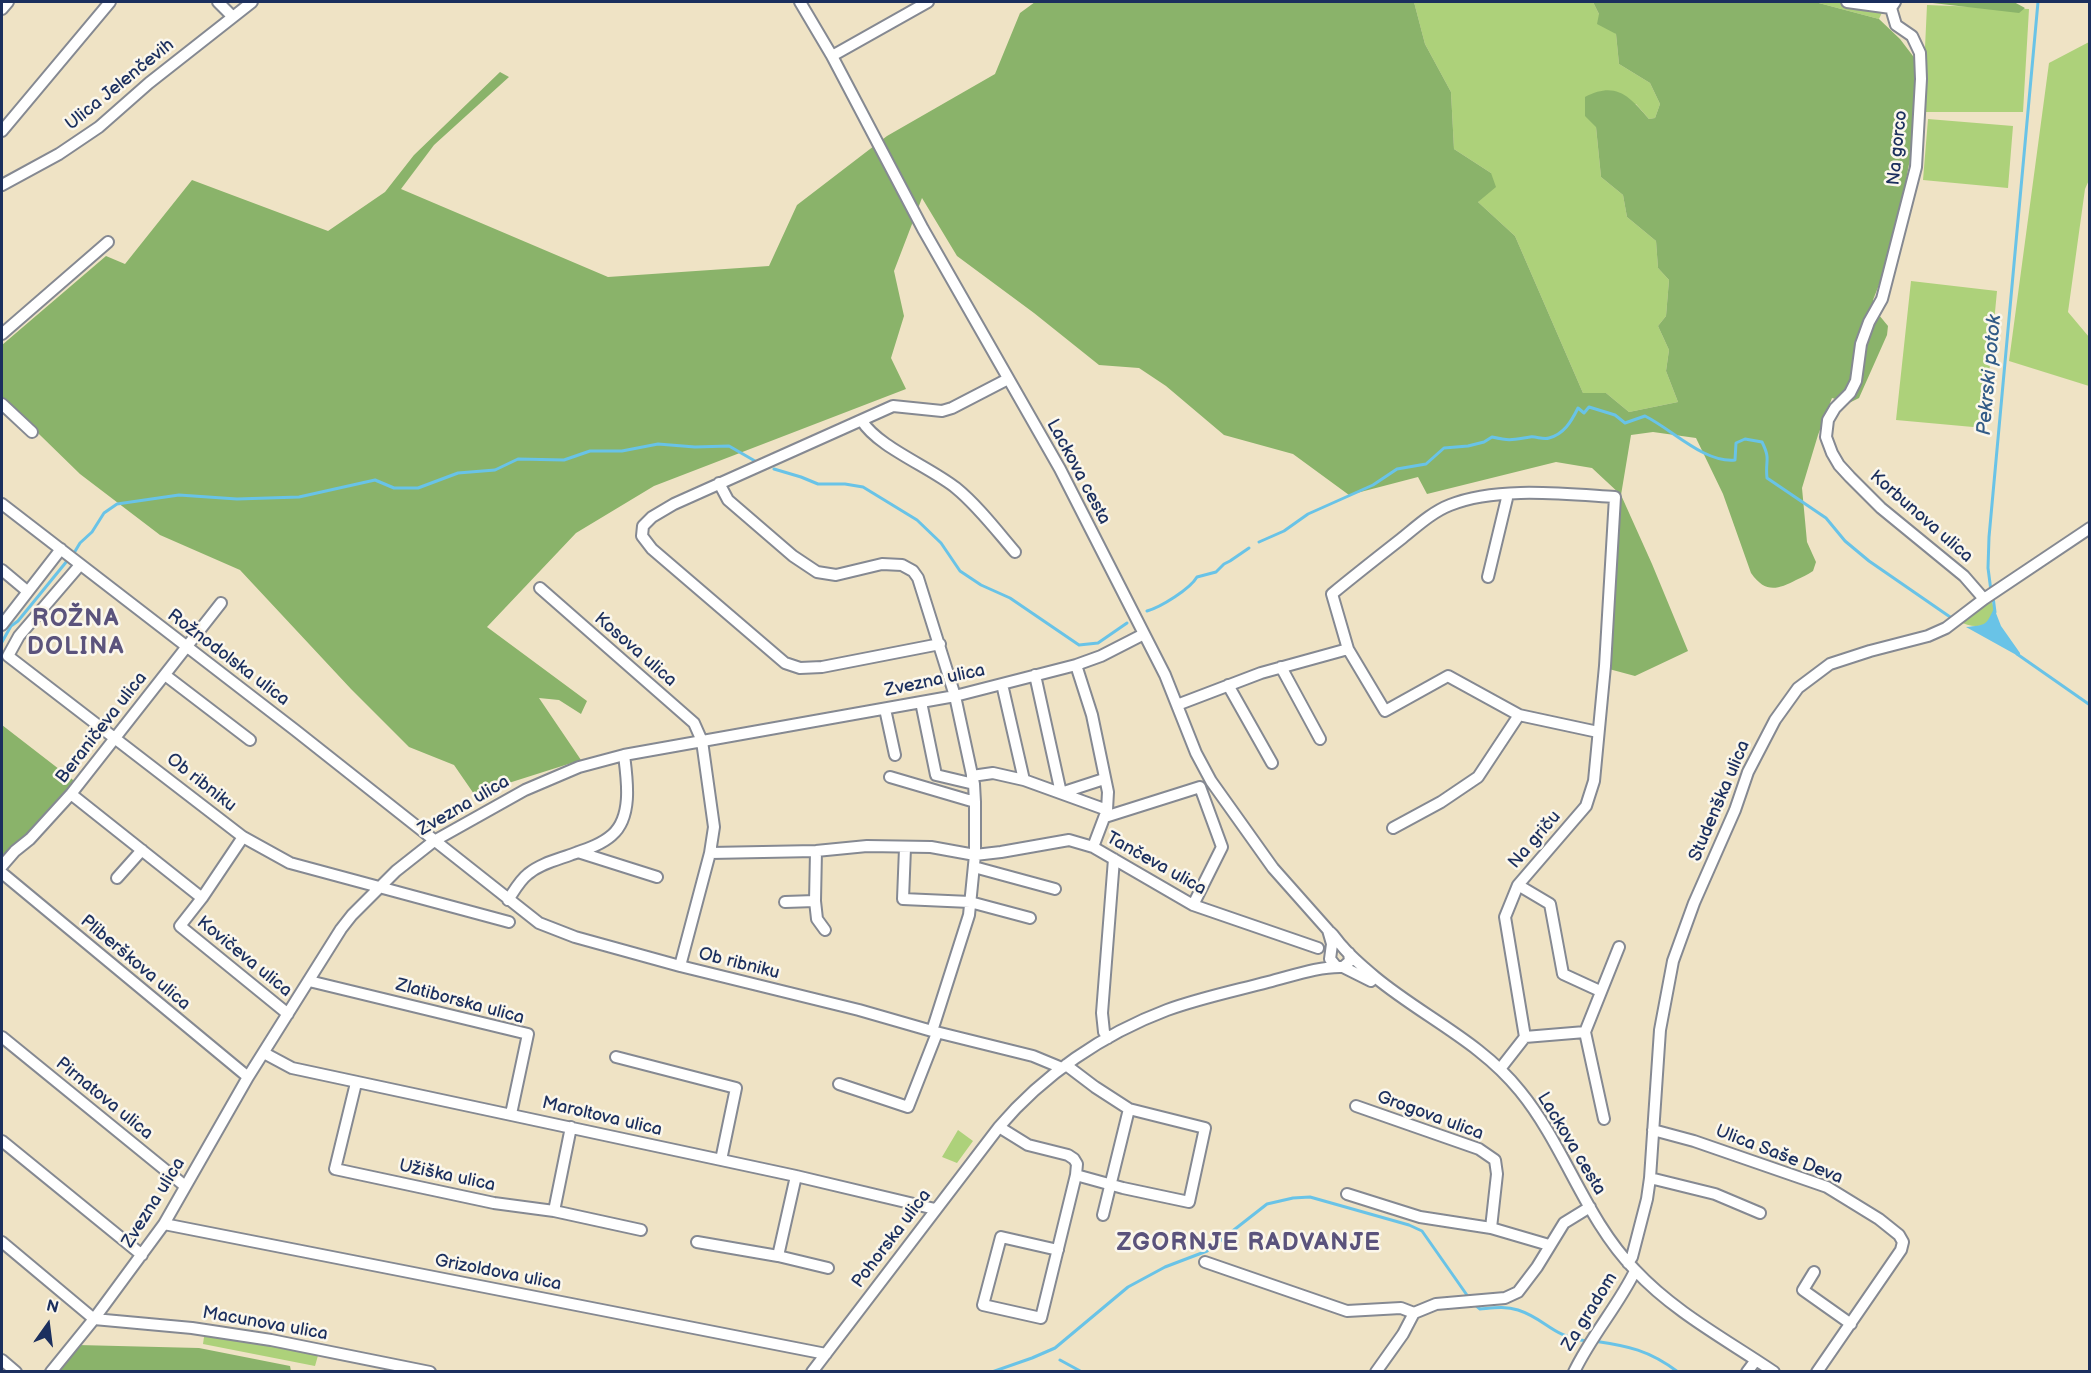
<!DOCTYPE html>
<meta charset="utf-8">
<style>
body{margin:0}
#map{position:relative;width:2091px;height:1373px;overflow:hidden;background:#efe3c5;font-family:"Balsamiq Sans",sans-serif}
canvas{display:block}
.frame{position:absolute;inset:0;border:3px solid #1b2f5e;pointer-events:none}
.north{position:absolute;left:18px;top:1295px;width:60px;height:60px;-webkit-text-stroke:4px #fbf7ec;paint-order:stroke;rotate:14deg;font-size:16px;font-weight:700;line-height:24px;text-align:center;color:#1b2f5e}
.north::after{content:'';display:block;margin:auto;width:21px;height:27px;background:#1b2f5e;clip-path:polygon(50% 0,100% 100%,50% 72%,0 100%)}
</style>
<div id="map">
<canvas width="2091" height="1373"></canvas>
<div class="frame"></div>
<div class="north">N</div>
</div>
<script>
const c = document.querySelector('canvas').getContext('2d');
c.lineJoin = 'round';
function fill(path, color) { c.fillStyle = color; c.fill(path, 'evenodd'); }
function trace(path, color, width, dash) { c.strokeStyle = color; c.lineWidth = width; c.lineCap = dash ? 'butt' : 'round'; c.setLineDash(dash || []); c.stroke(path); }
function label(font, color, halo, rows, align = 'center') {
  c.font = font + ' "Balsamiq Sans",sans-serif'; c.lineWidth = 5; c.setLineDash([]); c.textBaseline = 'middle'; c.strokeStyle = halo; c.fillStyle = color; for (const [text, x, y, turn = 0] of rows) {
    c.save(); c.translate(x, y); c.rotate((+turn || 0) * Math.PI / 180); c.textAlign = isNaN(turn) ? turn : align; if (halo) c.strokeText(text, 0, 0); c.fillText(text, 0, 0); c.restore();
  }
}
fill(new Path2D(`
 M 1414,2 L 1593,2 L 1599,14 L 1616,34 L 1619,64 L 1650,83 L 1660,104 L 1655,118 L 1649,119 L 1636,104 L 1596,127 L 1601,177 L 1623,195 L 1627,217 L 1656,241 L 1658,268 L 1669,280 L 1666,316 L 1658,326 L 1669,350 L 1666,371 L 1678,402 L 1629,412 L 1606,393 L 1583,393 L 1515,236 L 1478,202 L 1491,173 L 1454,149 L 1451,92 L 1425,44 Z
 M 1815,2 L 1887,2 L 1879,19 Z
 M 1927,5 L 2029,9 L 2023,112 L 1922,112 Z
 M 2089,42 L 2089,180 L 2085,189 L 2068,312 L 2089,337 L 2089,386 L 2009,361 L 2049,63 Z
 M 1928,119 L 2013,126 L 2008,188 L 1923,180 Z
 M 1911,281 L 1997,291 L 1984,428 L 1896,420 Z
 M 1992,602 C 2000,625 1976,632 1959,621 L 1975,609 Z
 M 958,1130 L 973,1141 L 957,1163 L 942,1157 Z
 M 205,1330 L 319,1352 L 315,1366 L 203,1344 Z`), '#add17a');
fill(new Path2D(`
 M 1035,2 L 1414,2 L 1425,44 L 1451,92 L 1454,149 L 1491,173 L 1496,187 L 1478,202 L 1515,236 L 1583,393 L 1606,393 L 1629,412 L 1678,402 L 1666,371 L 1669,350 L 1658,326 L 1666,316 L 1669,280 L 1658,268 L 1656,241 L 1627,217 L 1623,195 L 1601,177 L 1596,127 L 1585,116 L 1585,97 C 1616,81 1629,96 1649,119 L 1655,118 L 1660,104 L 1650,83 L 1619,64 L 1616,34 L 1597,24 L 1599,14 L 1593,2 L 1815,2 L 1879,19 L 1900,39 L 1916,60 L 1917,75 L 1910,159 L 1904,191 L 1888,262 L 1873,300 L 1874,309 L 1888,326 L 1887,335 L 1859,398 L 1849,403 L 1832,398 L 1818,435 L 1802,488 L 1807,542 L 1816,562 L 1813,571 C 1807,575 1802,577 1796,580 C 1777,590 1765,593 1751,573 L 1723,494 L 1696,438 L 1653,432 L 1631,435 L 1621,495 L 1652,564 L 1688,651 L 1635,676 L 1609,669 L 1612,596 L 1621,495 L 1592,468 L 1556,462 L 1427,494 L 1418,477 L 1349,495 L 1293,454 L 1224,435 L 1166,386 L 1139,368 L 1099,365 L 1034,313 L 957,256 L 922,198 L 894,271 L 904,316 L 891,358 L 906,389 L 654,486 L 576,533 L 487,627 L 587,701 L 581,714 L 559,700 L 539,698 L 581,760 L 474,794 L 454,765 L 409,747 L 351,689 L 240,570 L 160,535 L 80,474 L 2,398 L 2,345 L 106,256 L 125,264 L 192,180 L 328,231 L 385,192 L 414,155 L 500,72 L 509,77 L 434,145 L 401,189 L 608,277 L 769,266 L 797,205 L 887,136 L 995,74 L 1020,13 Z
 M 1924,2 L 2014,2 L 2025,8 L 2019,13 Z
 M 2,725 L 77,783 L 2,861 Z
 M 78,1345 L 199,1348 L 290,1366 L 291,1371 L 58,1372 Z`), '#8ab36a');
fill(new Path2D(`
 M 1994,608 L 2001,626 L 2020,653 L 2020,657 L 1966,627 C 1986,625 1986,626 1994,608 Z`), '#69c3e7');
trace(new Path2D(`
 M 774,469 L 801,477 L 818,484 L 845,484 L 863,487 L 917,520 L 941,543 L 960,571 L 981,585 L 1010,598 L 1079,645 L 1098,643 L 1127,623
 M 1259,542 L 1284,531 L 1308,514 L 1373,485 L 1397,469 L 1426,464 L 1444,448 L 1468,446 L 1484,442 L 1492,437 C 1511,441 1511,440 1530,437 C 1536,436 1543,440 1549,438 C 1564,434 1571,422 1578,408 L 1584,413 L 1589,407 L 1615,415 L 1625,423 L 1645,416 C 1673,430 1704,463 1735,460 L 1736,443 L 1745,439 L 1762,442 C 1771,460 1765,460 1767,478 L 1826,518 L 1845,541 L 1869,561 L 1953,619
 M 74,553 L 80,543 L 92,532 L 104,513 L 117,504 L 179,495 L 237,499 L 299,497 L 375,480 L 394,488 L 418,488 L 458,473 L 495,470 L 518,459 L 564,460 L 590,451 L 622,451 L 658,444 L 695,447 L 729,446 L 755,461
 M 1991,591 L 1988,568 L 1989,537 L 2038,2
 M 1993,597 L 1995,612
 M 1147,611 C 1161,607 1190,589 1197,577 L 1216,572 L 1224,564 L 1230,561 L 1249,548
 M 2,642 L 11,626 L 18,621 L 67,561
 M 2017,654 L 2090,705
 M 1473,1303 L 1480,1309 C 1493,1308 1505,1306 1518,1310 C 1546,1319 1552,1337 1587,1341
 M 1594,1341 C 1628,1346 1649,1350 1678,1372
 M 1060,1360 L 1082,1372
 M 992,1372 L 1032,1358 L 1055,1348 L 1128,1287 L 1165,1267 L 1207,1251 L 1267,1204 L 1293,1198 L 1310,1197 L 1409,1225 L 1422,1231 L 1469,1298`), '#69c3e7', 3);
const minor = new Path2D(`
 M 218,2 L 232,16
 M 800,2 L 832,56 L 923,229 L 1060,469 L 1165,675 L 1196,753 L 1211,781 L 1273,868 L 1328,930 L 1332,944 L 1330,959 L 1335,965
 M 1847,2 L 1891,8
 M 1895,2 L 1891,8 L 1896,25 L 1912,36 L 1920,53 L 1921,79 L 1916,167 L 1882,299 L 1869,322 L 1861,344 L 1856,381 L 1850,393 L 1835,408 L 1828,420 L 1826,437 L 1832,453 L 1839,465 L 1850,477 L 1881,508 L 1964,576 L 1984,599
 M 2,9 L 8,2
 M 832,56 L 928,2
 M 2,131 L 110,2
 M 2,185 L 59,154 L 99,127 L 149,83 L 252,2
 M 2,334 L 108,242
 M 2,404 L 32,432
 M 862,421 C 878,447 930,467 956,488 C 978,506 997,531 1015,552
 M 719,483 L 728,500 L 793,556 L 817,572 L 836,575 L 882,564 L 902,565 L 913,571 L 918,578 L 955,696 L 974,784 L 975,802 L 975,855 L 969,915 L 932,1031
 M 2,504 L 295,730 L 539,923 L 575,937 L 680,966 L 859,1010 L 932,1031 L 1033,1056 L 1062,1068
 M 80,565 L 19,636 L 8,656 L 243,837 L 290,863 L 509,922
 M 2,570 L 27,591
 M 1488,577 L 1508,494
 M 540,588 L 694,723 L 702,741 L 714,827 L 710,853 L 680,966
 M 2,625 L 61,549
 M 940,644 L 822,667 L 800,668 L 785,663 L 652,549 L 642,536 L 643,526 L 652,517 L 674,504 L 893,406 L 942,411 L 952,408 L 1008,379
 M 1348,649 L 1385,711 L 1448,676 L 1519,715 L 1598,732
 M 1076,665 L 1092,715 L 1108,792 L 1107,810 L 1093,847
 M 1281,667 L 1320,739
 M 165,675 L 250,740
 M 1035,675 L 1061,793 L 1104,779
 M 1002,684 L 1024,780
 M 1228,685 L 1272,763
 M 921,702 L 936,775 L 974,784
 M 1177,705 L 1261,673 L 1348,649 L 1332,594 C 1355,575 1378,557 1401,539 C 1416,527 1432,512 1450,505 C 1496,486 1566,494 1615,497 L 1605,666 L 1594,781 L 1586,806 L 1518,885 L 1505,917 L 1525,1037 L 1500,1069
 M 885,709 L 895,755
 M 972,776 L 993,773 L 1024,780 L 1107,810
 M 890,777 L 975,802
 M 71,794 L 202,898
 M 1105,817 L 1200,787 L 1222,847 L 1193,905
 M 1393,828 L 1441,802 L 1478,777 L 1519,715
 M 243,837 L 202,898 L 180,926 L 288,1014
 M 905,848 L 903,899 L 970,902 L 1030,918
 M 816,851 L 815,901 L 817,919 L 825,930
 M 578,852 L 657,877
 M 710,853 L 816,851 L 867,846 L 931,847 L 975,855 L 1001,852 L 1069,840 L 1093,847 L 1193,905 L 1318,948
 M 2,866 L 15,851 L 30,839 L 71,794 L 221,603
 M 974,867 L 1055,889
 M 2,873 L 248,1077
 M 117,878 L 142,850
 M 1518,885 L 1550,904 L 1563,974 L 1600,991
 M 508,900 C 514,891 520,880 528,874 C 540,864 556,860 570,855 C 584,850 601,845 612,835 C 633,817 627,779 624,755
 M 785,902 L 815,901
 M 1330,932 C 1335,936 1337,941 1342,946 C 1351,957 1363,967 1375,977 C 1422,1016 1481,1042 1520,1091 C 1565,1146 1585,1219 1635,1270 C 1674,1312 1727,1340 1774,1372
 M 1343,967 L 1371,981
 M 309,981 L 528,1034 L 511,1114
 M 2,1037 L 185,1186
 M 1525,1037 L 1585,1032
 M 1108,1038 L 1104,1032 L 1102,1013 L 1114,859
 M 264,1053 L 292,1068 L 796,1176 L 935,1209
 M 616,1057 L 736,1088 L 721,1160
 M 1066,1065 L 1095,1087 L 1129,1109 L 1205,1128 L 1189,1202 L 1123,1188 L 1076,1175
 M 356,1083 L 335,1169 L 494,1203 L 554,1211 L 641,1230
 M 839,1084 L 908,1107 L 937,1033
 M 1356,1106 L 1479,1149 L 1495,1160 L 1497,1174 L 1491,1228
 M 1604,1119 L 1585,1032 L 1619,947
 M 999,1127 L 1028,1145 L 1068,1155 L 1074,1159 L 1077,1164 L 1076,1175 L 1041,1318 L 983,1305 L 1001,1237 L 1058,1250
 M 1653,1130 L 1694,1141 L 1827,1187 L 1879,1219 L 1899,1235 L 1903,1242 L 1901,1250 L 1817,1372
 M 2,1141 L 142,1255
 M 1650,1178 L 1715,1194 L 1760,1213
 M 1347,1194 L 1420,1217 L 1491,1228 L 1549,1245
 M 554,1211 L 571,1127
 M 1103,1215 L 1129,1109
 M 164,1224 L 826,1354
 M 2,1242 L 94,1319
 M 697,1242 L 778,1256 L 828,1268
 M 778,1256 L 796,1176
 M 1205,1262 L 1347,1311 L 1401,1308 L 1414,1313
 M 1628,1263 L 1632,1257 L 1647,1199 L 1650,1178 L 1660,1030 L 1673,961 L 1694,903 L 1735,810 L 1748,772 L 1775,720 L 1798,688 L 1830,664 L 1870,651 L 1928,636 L 1946,628 L 1984,599 L 2090,528
 M 1814,1272 L 1803,1290 L 1851,1324
 M 94,1319 L 192,1328 L 271,1340 L 430,1372
 M 2,1360 L 16,1372
 M 51,1372 L 94,1319 L 164,1224 L 248,1077 L 341,929 L 352,915 L 396,871 L 434,841 L 525,790 L 579,767 L 624,755 L 955,696 L 1076,665 L 1101,656 L 1144,634
 M 812,1372 L 999,1127 C 1043,1075 1103,1034 1167,1010 C 1200,998 1234,991 1268,982 C 1292,976 1319,966 1343,967 L 1350,961 L 1349,953
 M 1376,1372 L 1403,1334 L 1414,1313 L 1436,1304 L 1505,1298 L 1518,1292 L 1537,1267 L 1564,1223 L 1590,1207
 M 1574,1372 C 1591,1336 1618,1306 1635,1271
 M 1747,1372 L 1756,1360`);
trace(minor, '#858992', 14);
trace(minor, '#fff', 10);
label('18px', '#1b2f5e', '#fbf7ec', [
 ["Ulica Jelenčevih",120,85,-39],
 ["Na gorco",1898,148,-84],
 ["Lackova cesta",1078,472,62],
 ["Korbunova ulica",1921,517,41],
 ["Kosova ulica",635,650,41],
 ["Rožnodolska ulica",228,658,37],
 ["Zvezna ulica",935,681,-12],
 ["Beraničeva ulica",102,728,-52],
 ["Ob ribniku",201,783,38],
 ["Studenška ulica",1720,801,-67],
 ["Zvezna ulica",464,806,-30],
 ["Na griču",1535,840,-49],
 ["Tančeva ulica",1156,864,29],
 ["Kovičeva ulica",244,957,39],
 ["Pliberškova ulica",135,963,40],
 ["Ob ribniku",739,964,14],
 ["Zlatiborska ulica",460,1002,15],
 ["Pirnatova ulica",104,1099,39],
 ["Grogova ulica",1430,1116,20],
 ["Maroltova ulica",602,1117,13],
 ["Lackova cesta",1571,1144,59],
 ["Ulica Saše Deva",1779,1155,21],
 ["Užiška ulica",447,1176,12],
 ["Zvezna ulica",154,1203,-58],
 ["Pohorska ulica",892,1239,-53],
 ["Grizoldova ulica",498,1273,11],
 ["Za gradom",1590,1312,-58],
 ["Macunova ulica",265,1324,10]
]);
label('italic 20px', '#325b87', '#fbf7ec', [
 ["Pekrski potok",1990,375,-85]
]);
c.letterSpacing = '1.5px';
label('bold 24px', '#5b537c', '#fbf7ec', [
 ["ROŽNA",76,620],
 ["DOLINA",76,648],
 ["ZGORNJE RADVANJE",1249,1244]
]);
c.letterSpacing = '0px';
</script>
